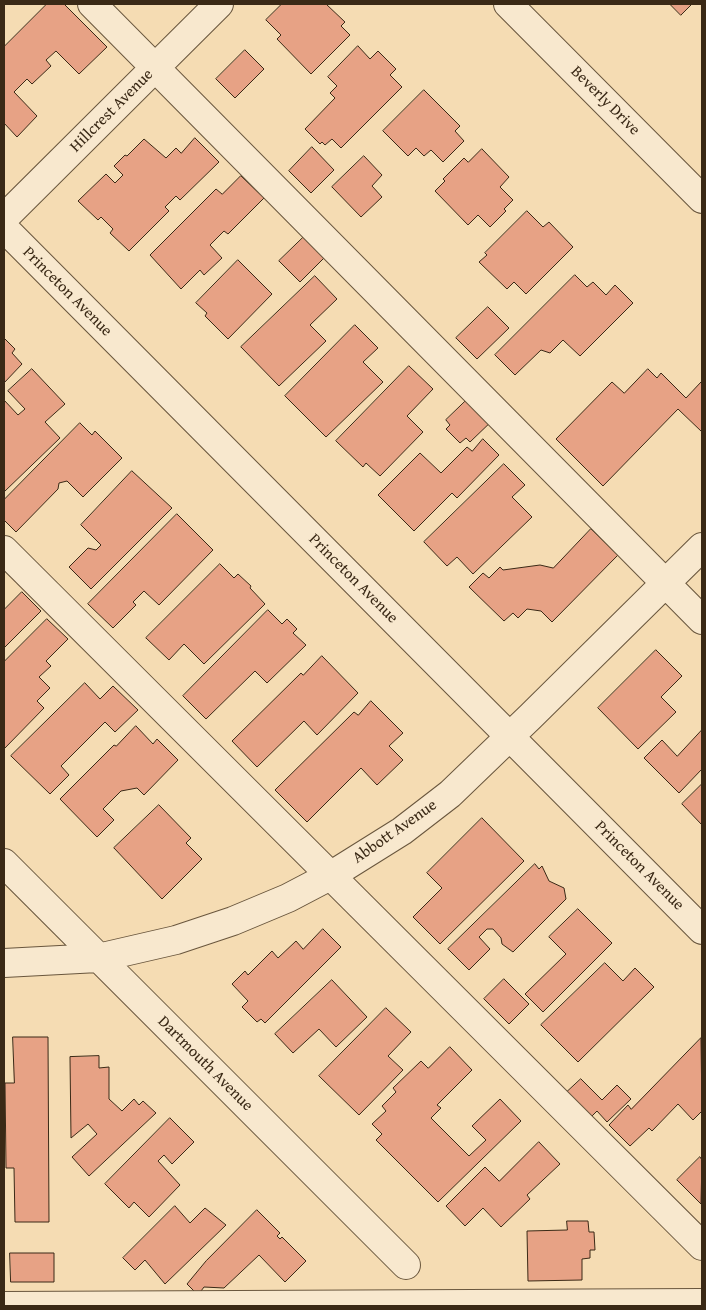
<!DOCTYPE html>
<style>
body{margin:0}
#map{position:relative;width:706px;height:1310px;overflow:hidden;background:#f5dcb3;font-family:"Gentium Book Plus",serif}
canvas{display:block}
.frame{position:absolute;inset:0;border:5px solid #3a2916;pointer-events:none}
</style>
<div id="map">
<canvas width="706" height="1310"></canvas>
<div class="frame"></div>
</div>
<script>
const c = document.querySelector('canvas').getContext('2d');
c.lineJoin = 'round';
function fill(path, color) { c.fillStyle = color; c.fill(path, 'evenodd'); }
function trace(path, color, width, dash) { c.strokeStyle = color; c.lineWidth = width; c.lineCap = dash ? 'butt' : 'round'; c.setLineDash(dash || []); c.stroke(path); }
function label(font, color, halo, rows, align = 'center') {
  c.font = font + ' "Gentium Book Plus",serif'; c.lineWidth = 5; c.setLineDash([]); c.textBaseline = 'middle'; c.strokeStyle = halo; c.fillStyle = color; for (const [text, x, y, turn = 0] of rows) {
    c.save(); c.translate(x, y); c.rotate((+turn || 0) * Math.PI / 180); c.textAlign = isNaN(turn) ? turn : align; if (halo) c.strokeText(text, 0, 0); c.fillText(text, 0, 0); c.restore();
  }
}
const building = new Path2D(`
 M 47,4 L 64,4 L 107,47 L 79,74 L 56,51 L 46,60 L 51,66 L 32,84 L 27,79 L 14,92 L 37,116 L 17,137 L 4,123 L 4,47 Z
 M 282,4 L 326,4 L 345,22 L 341,26 L 350,35 L 311,74 L 277,39 L 281,35 L 266,20 Z
 M 670,4 L 692,4 L 681,15 Z
 M 358,46 L 370,59 L 378,51 L 396,69 L 390,75 L 402,87 L 341,148 L 332,139 L 325,145 L 322,142 L 320,144 L 305,129 L 335,98 L 330,93 L 337,86 L 328,77 Z
 M 245,50 L 264,69 L 235,98 L 216,79 Z
 M 424,90 L 460,126 L 455,131 L 464,141 L 443,162 L 431,150 L 424,156 L 416,148 L 408,156 L 383,131 Z
 M 195,138 L 219,162 L 180,200 L 176,196 L 165,207 L 169,211 L 129,251 L 110,233 L 113,229 L 101,217 L 98,220 L 78,201 L 106,174 L 115,183 L 123,175 L 114,166 L 125,155 L 127,156 L 144,139 L 166,158 L 176,148 L 181,153 Z
 M 312,147 L 334,170 L 311,193 L 289,171 Z
 M 482,149 L 509,177 L 500,187 L 513,200 L 504,209 L 506,211 L 490,227 L 478,215 L 468,225 L 435,191 L 445,181 L 443,179 L 464,158 L 468,162 Z
 M 364,156 L 382,175 L 372,186 L 382,197 L 361,217 L 332,187 Z
 M 241,176 L 264,198 L 228,234 L 224,231 L 210,245 L 222,258 L 204,275 L 200,270 L 181,289 L 150,255 L 216,189 L 222,194 Z
 M 527,211 L 543,227 L 549,222 L 573,247 L 526,294 L 514,282 L 507,289 L 479,262 L 487,255 L 485,253 Z
 M 310,231 L 330,252 L 300,282 L 279,261 Z
 M 238,260 L 272,294 L 228,339 L 205,316 L 207,313 L 196,303 Z
 M 575,275 L 587,287 L 593,282 L 606,295 L 615,285 L 633,303 L 580,356 L 563,340 L 550,353 L 541,350 L 515,375 L 495,355 Z
 M 315,276 L 337,299 L 310,325 L 326,341 L 279,386 L 241,347 Z
 M 488,307 L 509,328 L 477,359 L 456,338 Z
 M 355,325 L 378,348 L 363,362 L 383,382 L 326,437 L 285,396 Z
 M 4,338 L 15,349 L 12,353 L 22,364 L 4,383 Z
 M 409,366 L 433,389 L 407,416 L 423,432 L 380,476 L 366,463 L 363,467 L 336,441 Z
 M 32,369 L 65,404 L 45,422 L 60,438 L 4,492 L 4,400 L 18,415 L 25,409 L 8,391 Z
 M 648,369 L 657,378 L 661,373 L 686,398 L 701,382 L 702,384 L 702,432 L 678,409 L 603,486 L 556,439 L 612,382 L 624,393 Z
 M 473,394 L 496,417 L 470,442 L 466,438 L 460,443 L 446,429 L 450,425 L 446,420 Z
 M 80,423 L 92,435 L 95,431 L 122,458 L 83,497 L 67,481 L 59,483 L 58,489 L 16,532 L 4,520 L 4,500 Z
 M 483,439 L 499,455 L 457,498 L 452,493 L 414,531 L 378,495 L 420,453 L 441,473 L 467,447 L 472,451 Z
 M 504,464 L 525,485 L 512,497 L 532,517 L 473,574 L 457,557 L 447,566 L 424,542 Z
 M 132,471 L 172,508 L 91,589 L 69,567 L 88,548 L 96,550 L 101,545 L 81,525 Z
 M 177,514 L 213,550 L 159,605 L 144,591 L 133,602 L 136,605 L 113,628 L 88,604 Z
 M 591,529 L 618,555 L 552,622 L 541,611 L 527,609 L 518,618 L 513,613 L 504,621 L 469,587 L 483,573 L 489,578 L 500,567 L 503,570 L 540,565 L 553,568 Z
 M 220,564 L 234,578 L 238,574 L 251,586 L 250,588 L 265,604 L 204,664 L 184,644 L 169,660 L 146,638 Z
 M 22,592 L 41,611 L 4,648 L 4,610 Z
 M 268,610 L 282,624 L 287,619 L 297,629 L 293,633 L 306,645 L 267,683 L 255,671 L 206,719 L 183,696 Z
 M 47,619 L 68,639 L 46,661 L 51,666 L 39,677 L 50,688 L 37,701 L 44,708 L 4,749 L 4,662 Z
 M 656,650 L 682,676 L 661,697 L 676,712 L 638,749 L 598,708 Z
 M 322,656 L 358,693 L 317,735 L 304,721 L 257,767 L 232,741 L 301,673 L 303,675 Z
 M 85,683 L 100,699 L 113,686 L 138,710 L 115,732 L 105,722 L 61,766 L 69,775 L 50,794 L 11,756 Z
 M 371,701 L 403,733 L 389,746 L 403,760 L 377,785 L 361,768 L 307,822 L 275,790 L 354,712 L 358,715 Z
 M 136,726 L 153,744 L 157,739 L 178,760 L 144,795 L 137,788 L 121,791 L 103,809 L 114,820 L 97,837 L 60,799 L 114,745 L 116,746 Z
 M 702,730 L 702,769 L 679,793 L 644,758 L 662,740 L 677,756 Z
 M 702,784 L 702,825 L 682,804 Z
 M 159,805 L 191,838 L 186,843 L 202,859 L 162,899 L 114,848 Z
 M 482,818 L 524,861 L 440,944 L 413,917 L 442,888 L 427,873 Z
 M 535,864 L 539,869 L 542,866 L 549,881 L 564,888 L 566,899 L 513,952 L 502,944 L 501,938 L 493,929 L 487,929 L 479,937 L 490,949 L 469,970 L 448,949 Z
 M 578,909 L 612,943 L 543,1012 L 525,994 L 566,954 L 549,937 Z
 M 323,929 L 341,947 L 265,1023 L 261,1019 L 257,1022 L 242,1007 L 248,1001 L 232,984 L 245,971 L 248,975 L 272,951 L 278,958 L 296,941 L 303,949 Z
 M 605,963 L 623,981 L 635,968 L 654,987 L 578,1062 L 541,1025 Z
 M 504,979 L 529,1004 L 509,1024 L 484,999 Z
 M 332,980 L 367,1017 L 336,1047 L 319,1029 L 293,1053 L 275,1034 Z
 M 386,1008 L 411,1032 L 388,1056 L 403,1070 L 359,1115 L 319,1076 Z
 M 13,1037 L 48,1037 L 49,1222 L 15,1222 L 14,1168 L 6,1168 L 5,1083 L 14,1083 Z
 M 701,1038 L 702,1111 L 693,1120 L 678,1104 L 652,1131 L 649,1128 L 630,1146 L 609,1125 L 628,1105 L 631,1109 Z
 M 450,1047 L 472,1070 L 437,1105 L 441,1108 L 431,1118 L 469,1156 L 486,1140 L 472,1126 L 500,1099 L 521,1121 L 438,1202 L 376,1140 L 382,1134 L 372,1124 L 386,1111 L 382,1106 L 396,1092 L 393,1088 L 421,1061 L 428,1068 Z
 M 99,1056 L 99,1068 L 109,1067 L 109,1099 L 122,1111 L 134,1099 L 139,1105 L 143,1101 L 156,1113 L 89,1176 L 72,1157 L 97,1134 L 88,1124 L 71,1138 L 70,1057 Z
 M 581,1079 L 602,1100 L 617,1085 L 631,1099 L 607,1122 L 597,1111 L 591,1117 L 567,1092 Z
 M 170,1118 L 194,1142 L 172,1164 L 164,1155 L 158,1161 L 180,1185 L 149,1217 L 134,1202 L 129,1208 L 105,1184 Z
 M 539,1142 L 560,1164 L 527,1195 L 530,1199 L 501,1227 L 483,1208 L 465,1226 L 446,1206 L 485,1167 L 499,1181 Z
 M 700,1157 L 702,1160 L 701,1204 L 677,1180 Z
 M 175,1206 L 190,1223 L 205,1208 L 226,1225 L 165,1284 L 145,1260 L 135,1270 L 123,1258 Z
 M 257,1210 L 280,1233 L 277,1236 L 280,1239 L 282,1237 L 306,1261 L 285,1282 L 259,1255 L 224,1288 L 204,1287 L 198,1295 L 187,1284 L 206,1261 Z
 M 567,1221 L 588,1221 L 589,1232 L 594,1232 L 595,1250 L 590,1250 L 590,1258 L 582,1259 L 582,1280 L 528,1281 L 527,1231 L 567,1230 Z
 M 10,1253 L 54,1253 L 54,1282 L 11,1282 Z`);
fill(building, '#e7a285');
trace(building, '#3a2916', 1);
const minor = new Path2D(`
 M 92,4 L 702,620
 M 508,4 L 702,199
 M 4,218 L 219,4
 M 4,228 L 702,930
 M 4,550 L 702,1246
 M 4,863 L 406,1265
 M 4,963 L 98,958 L 176,940 L 233,921 L 288,898 L 330,876 L 402,831 L 450,794 L 531,716 L 702,547
 M 4,1306 L 702,1303`);
trace(minor, '#69563d', 30);
trace(minor, '#f8e8ce', 28);
label('16px', '#3a2916', '#f8e8ce', [
 ["Beverly Drive",605,101,45],
 ["Hillcrest Avenue",112,111,-45],
 ["Princeton Avenue",67,292,45],
 ["Princeton Avenue",353,579,45],
 ["Abbott Avenue",395,832,-35],
 ["Princeton Avenue",639,866,45],
 ["Dartmouth Avenue",205,1064,45]
]);
</script>
